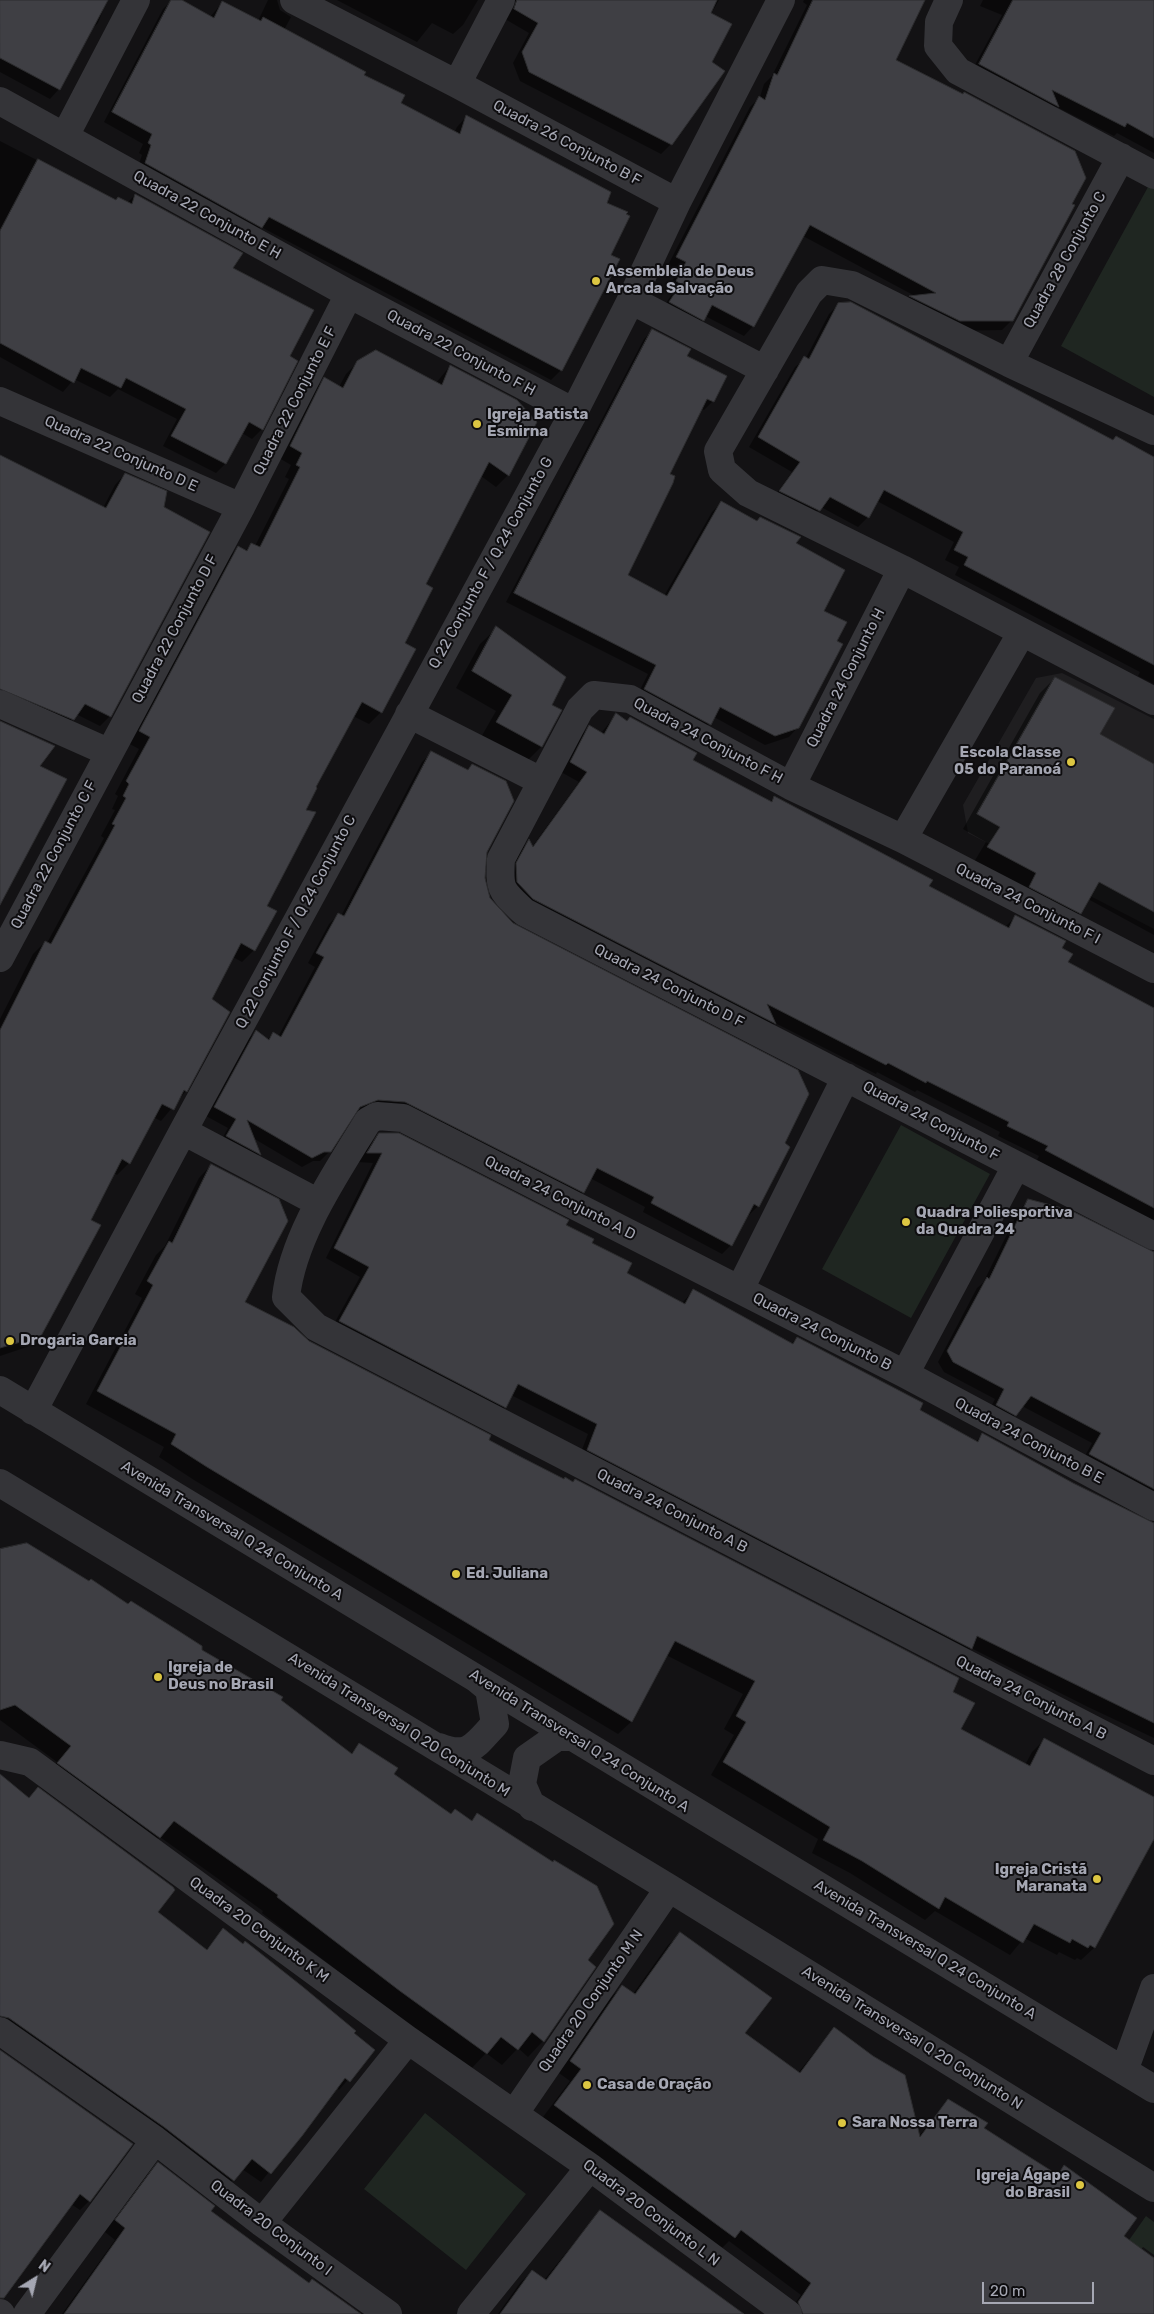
<!DOCTYPE html>
<meta charset="utf-8">
<style>
body{margin:0}
#map{position:relative;width:1154px;height:2314px;overflow:hidden;background:#131214;font-family:Rubik,sans-serif}
canvas{display:block}
.north{position:absolute;left:10px;top:2254px;width:50px;height:50px;-webkit-text-stroke:4px #0e0d0f;paint-order:stroke;rotate:36deg;font-size:14px;font-weight:700;line-height:20px;text-align:center;color:#a5a7b3}
.north::after{content:'';display:block;margin:auto;width:18px;height:22px;background:#a5a7b3;clip-path:polygon(50% 0,100% 100%,50% 72%,0 100%)}
.scale{position:absolute;left:982px;top:2282px;width:112px;height:22px;box-sizing:border-box;border:2px solid #a5a7b3;border-top:0;padding-left:6px;font-size:15px;line-height:18px;white-space:nowrap;color:#a5a7b3;-webkit-text-stroke:4px #0e0d0f;paint-order:stroke}
</style>
<div id="map">
<canvas width="1154" height="2314"></canvas>
<div class="north">N</div>
<div class="scale">20 m</div>
</div>
<script>
const c = document.querySelector('canvas').getContext('2d');
c.lineJoin = 'round';
function fill(path, color) { c.fillStyle = color; c.fill(path, 'evenodd'); }
function trace(path, color, width, dash) { c.strokeStyle = color; c.lineWidth = width; c.lineCap = dash ? 'butt' : 'round'; c.setLineDash(dash || []); c.stroke(path); }
function label(font, color, halo, rows, align = 'center') {
  c.font = font + ' Rubik,sans-serif'; c.lineWidth = 4; c.setLineDash([]); c.textBaseline = 'middle'; c.strokeStyle = halo; c.fillStyle = color; for (const [text, x, y, turn = 0] of rows) {
    c.save(); c.translate(x, y); c.rotate((+turn || 0) * Math.PI / 180); c.textAlign = isNaN(turn) ? turn : align; if (halo) c.strokeText(text, 0, 0); c.fillText(text, 0, 0); c.restore();
  }
}
fill(new Path2D(`
 M 1062,673 L 1154,719 L 1154,929 L 968,833 L 963,805 L 1036,678 Z`), '#1f1e20');
fill(new Path2D(`
 M 1154,176 L 1154,397 L 1061,346 Z
 M 901,1125 L 990,1174 L 911,1318 L 822,1269 Z
 M 425,2113 L 526,2194 L 466,2270 L 364,2189 Z
 M 1146,2216 L 1154,2222 L 1154,2255 L 1143,2247 L 1094,2314 L 1077,2314 Z`), '#1f2621');
fill(new Path2D(`
 M 0,0 L 107,0 L 98,23 L 90,31 L 59,89 L 50,99 L 0,72 Z
 M 172,0 L 210,17 L 223,2 L 258,21 L 268,0 L 277,0 L 280,10 L 291,17 L 284,30 L 363,76 L 399,103 L 454,133 L 457,127 L 466,117 L 606,204 L 609,255 L 561,370 L 551,380 L 261,227 L 251,237 L 136,173 L 142,155 L 139,153 L 143,144 L 104,122 L 163,9 Z
 M 337,0 L 478,0 L 463,25 L 453,34 L 432,23 L 417,42 Z
 M 503,0 L 719,0 L 711,14 L 671,144 L 661,154 L 520,81 L 513,63 L 529,33 L 505,19 Z
 M 804,0 L 924,0 L 894,60 L 1012,320 L 1002,330 L 950,331 L 900,306 L 909,297 L 915,296 L 803,236 L 753,326 L 744,336 L 705,316 L 694,330 L 660,312 L 672,294 L 667,291 L 677,272 L 667,267 L 750,107 L 760,97 L 764,84 L 772,76 L 807,5 L 803,2 Z
 M 983,0 L 1154,0 L 1154,153 L 1117,133 L 1114,136 L 1057,107 L 1048,116 L 970,74 L 1002,15 L 980,6 Z
 M 0,141 L 116,201 L 127,203 L 135,195 L 231,268 L 288,356 L 262,429 L 252,439 L 242,433 L 225,464 L 216,473 L 163,446 L 177,419 L 118,389 L 110,397 L 74,379 L 63,392 L 0,357 Z
 M 839,304 L 1154,460 L 1154,684 L 1138,676 L 1140,672 L 955,575 L 959,567 L 945,560 L 954,542 L 877,501 L 868,517 L 858,527 L 821,507 L 809,520 L 771,501 L 792,472 L 749,447 L 795,367 L 806,358 L 829,314 Z
 M 653,330 L 685,357 L 713,401 L 704,410 L 701,409 L 668,475 L 626,576 L 664,596 L 712,512 L 721,503 L 794,544 L 836,641 L 798,727 L 789,737 L 765,745 L 714,717 L 701,733 L 636,698 L 648,674 L 506,602 L 644,339 Z
 M 358,362 L 436,383 L 450,366 L 508,475 L 496,487 L 481,476 L 424,584 L 381,712 L 369,724 L 353,716 L 304,811 L 266,906 L 254,950 L 242,962 L 233,957 L 211,999 L 186,1091 L 161,1121 L 153,1117 L 129,1163 L 117,1175 L 114,1173 L 89,1220 L 40,1335 L 27,1347 L 0,1356 L 0,1019 L 33,954 L 45,942 L 47,943 L 104,838 L 101,836 L 115,810 L 112,809 L 118,796 L 115,794 L 139,749 L 128,743 L 226,560 L 238,548 L 245,551 L 251,545 L 255,546 L 289,479 L 285,477 L 291,465 L 279,458 L 313,390 L 325,379 L 339,387 L 346,374 Z
 M 0,456 L 103,508 L 115,485 L 125,474 L 110,716 L 100,726 L 76,714 L 62,729 L 0,701 L 2,683 L 0,682 Z
 M 497,628 L 550,705 L 541,747 L 525,763 L 480,739 L 496,711 L 456,688 L 480,644 Z
 M 1055,678 L 1098,735 L 1154,766 L 1154,935 L 1088,899 L 1080,913 L 1065,928 L 974,862 L 986,842 L 963,829 L 1040,693 Z
 M 616,715 L 626,722 L 630,718 L 692,761 L 770,802 L 775,797 L 928,886 L 1005,927 L 1016,916 L 1061,949 L 1066,963 L 1154,1010 L 1154,1223 L 1037,1160 L 1039,1156 L 998,1136 L 1000,1132 L 917,1090 L 915,1092 L 877,1072 L 876,1074 L 775,1023 L 765,1033 L 523,909 L 507,874 L 520,850 L 529,841 L 532,847 L 579,782 L 561,772 L 580,736 L 589,727 L 601,733 Z
 M 432,752 L 467,770 L 472,765 L 486,852 L 484,878 L 489,898 L 512,924 L 784,1143 L 758,1206 L 749,1215 L 747,1214 L 731,1245 L 722,1254 L 643,1212 L 645,1207 L 590,1178 L 583,1192 L 573,1201 L 367,1109 L 354,1115 L 330,1151 L 320,1161 L 313,1161 L 302,1167 L 253,1138 L 259,1154 L 250,1163 L 218,1146 L 228,1128 L 206,1116 L 246,1041 L 256,1032 L 267,1040 L 273,1033 L 278,1037 L 315,967 L 308,963 L 329,924 L 338,915 L 341,916 L 422,762 Z
 M 380,1134 L 564,1225 L 591,1244 L 625,1274 L 681,1304 L 693,1291 L 791,1344 L 797,1338 L 918,1411 L 975,1442 L 983,1435 L 1146,1522 L 1154,1524 L 1154,1738 L 1088,1707 L 971,1648 L 961,1658 L 578,1460 L 588,1434 L 511,1395 L 505,1407 L 495,1417 L 330,1331 L 360,1277 L 326,1258 L 373,1163 L 358,1162 L 370,1144 Z
 M 211,1165 L 243,1302 L 308,1342 L 487,1440 L 563,1480 L 572,1483 L 575,1480 L 951,1692 L 959,1729 L 1025,1765 L 1032,1752 L 1044,1740 L 1154,1798 L 1154,1836 L 1094,1948 L 1081,1960 L 1077,1958 L 1075,1960 L 1059,1952 L 1057,1955 L 1024,1938 L 1010,1955 L 935,1911 L 925,1920 L 850,1873 L 812,1853 L 818,1839 L 711,1775 L 734,1735 L 724,1729 L 743,1694 L 666,1655 L 631,1722 L 618,1734 L 194,1480 L 159,1457 L 164,1447 L 86,1404 L 142,1298 L 135,1294 L 156,1255 L 165,1246 L 199,1178 Z
 M 1029,1200 L 1154,1253 L 1154,1505 L 1080,1465 L 1092,1443 L 1022,1406 L 1006,1425 L 987,1415 L 995,1399 L 944,1372 L 938,1362 L 977,1288 L 983,1283 L 1019,1210 Z
 M 0,1553 L 201,1651 L 279,1701 L 350,1754 L 360,1745 L 392,1774 L 450,1816 L 471,1822 L 477,1815 L 552,1863 L 554,1861 L 599,1889 L 586,1961 L 594,1967 L 543,2041 L 528,2057 L 518,2048 L 502,2065 L 486,2053 L 471,2069 L 385,2007 L 262,1913 L 263,1911 L 160,1837 L 144,1853 L 43,1779 L 57,1762 L 0,1720 Z
 M 38,1789 L 157,1912 L 206,1950 L 223,1930 L 373,2051 L 339,2090 L 336,2087 L 261,2182 L 242,2169 L 224,2190 L 0,2028 L 0,1805 L 28,1799 Z
 M 680,1934 L 743,2033 L 798,2073 L 834,2028 L 919,2136 L 948,2100 L 982,2128 L 1056,2175 L 1064,2167 L 1122,2237 L 1154,2260 L 1154,2314 L 787,2314 L 801,2295 L 729,2241 L 722,2248 L 543,2117 L 570,2081 L 559,2073 L 610,1998 L 622,1987 L 633,1994 L 668,1945 Z
 M 0,2052 L 89,2201 L 80,2210 L 71,2204 L 0,2285 Z
 M 158,2164 L 209,2211 L 347,2314 L 62,2314 L 115,2240 L 105,2232 L 147,2175 Z
 M 600,2211 L 742,2314 L 498,2314 L 520,2283 L 532,2271 L 544,2280 Z`), '#0007');
const building = new Path2D(`
 M 0,0 L 108,0 L 60,90 L 0,58 Z
 M 171,0 L 182,0 L 214,18 L 222,1 L 261,21 L 263,17 L 366,72 L 364,75 L 405,95 L 401,103 L 460,134 L 466,115 L 611,192 L 607,203 L 628,212 L 626,214 L 630,216 L 611,255 L 620,259 L 562,371 L 269,217 L 262,228 L 145,163 L 151,145 L 148,143 L 152,134 L 112,112 Z
 M 517,0 L 717,0 L 711,13 L 732,24 L 712,62 L 725,71 L 672,145 L 529,72 L 522,52 L 538,23 L 514,9 Z
 M 813,0 L 925,0 L 896,60 L 963,94 L 964,92 L 1075,151 L 1086,178 L 1072,204 L 1075,205 L 1013,321 L 960,321 L 909,296 L 936,293 L 810,225 L 754,327 L 712,305 L 704,321 L 669,302 L 681,284 L 676,281 L 686,262 L 676,257 L 759,96 L 765,100 L 774,73 L 777,75 Z
 M 1013,0 L 1154,0 L 1154,138 L 1127,123 L 1125,127 L 1052,90 L 1059,107 L 979,64 Z
 M 38,159 L 116,200 L 118,197 L 132,204 L 135,194 L 243,253 L 233,268 L 314,310 L 290,356 L 298,361 L 263,430 L 249,422 L 226,464 L 171,436 L 186,409 L 126,378 L 121,388 L 81,368 L 74,383 L 0,343 L 0,231 Z
 M 851,302 L 1113,440 L 1116,436 L 1154,457 L 1154,665 L 964,565 L 968,557 L 954,550 L 963,532 L 884,490 L 869,518 L 830,497 L 820,511 L 779,491 L 800,462 L 758,437 L 804,356 L 809,359 L 838,303 Z
 M 652,329 L 691,349 L 687,356 L 727,376 L 714,402 L 707,399 L 670,474 L 675,476 L 673,483 L 628,575 L 667,596 L 721,501 L 757,521 L 760,517 L 801,537 L 796,543 L 845,570 L 824,611 L 847,622 L 837,641 L 843,644 L 799,728 L 775,736 L 720,707 L 711,725 L 644,689 L 656,665 L 514,593 Z
 M 376,350 L 442,385 L 450,365 L 517,400 L 537,422 L 509,476 L 489,462 L 426,584 L 433,588 L 405,643 L 416,649 L 382,713 L 362,702 L 316,787 L 317,788 L 306,810 L 316,812 L 267,906 L 277,911 L 255,951 L 241,943 L 212,999 L 230,1012 L 187,1092 L 184,1090 L 174,1110 L 162,1104 L 130,1164 L 122,1159 L 91,1220 L 101,1225 L 41,1336 L 0,1348 L 0,1030 L 45,941 L 51,944 L 115,825 L 112,824 L 126,798 L 123,796 L 129,784 L 126,781 L 150,737 L 139,731 L 238,546 L 247,551 L 251,543 L 260,547 L 300,467 L 296,465 L 302,453 L 290,446 L 324,377 L 343,388 L 357,361 Z
 M 0,455 L 106,508 L 125,473 L 167,491 L 164,507 L 210,532 L 111,717 L 85,704 L 74,720 L 0,689 Z
 M 496,626 L 566,677 L 552,705 L 562,710 L 542,747 L 496,722 L 512,695 L 472,671 Z
 M 1055,677 L 1115,708 L 1100,734 L 1154,764 L 1154,912 L 1099,882 L 1081,914 L 1029,887 L 1036,873 L 987,847 L 1000,827 L 977,814 Z
 M 616,713 L 627,721 L 630,717 L 697,753 L 693,760 L 772,802 L 774,796 L 933,880 L 929,886 L 1009,928 L 1015,915 L 1066,941 L 1062,948 L 1073,954 L 1068,962 L 1154,1008 L 1154,1208 L 1045,1150 L 1048,1146 L 1007,1126 L 1009,1122 L 927,1081 L 926,1083 L 888,1063 L 886,1065 L 767,1004 L 776,1024 L 533,899 L 517,882 L 516,863 L 529,839 L 533,847 L 587,772 L 570,762 L 589,725 L 604,734 Z
 M 0,721 L 55,746 L 40,766 L 67,779 L 0,905 Z
 M 431,751 L 468,770 L 472,764 L 506,781 L 514,801 L 487,852 L 485,878 L 490,898 L 513,923 L 798,1070 L 809,1094 L 785,1143 L 790,1147 L 759,1207 L 754,1204 L 732,1246 L 651,1203 L 654,1197 L 597,1168 L 584,1193 L 405,1102 L 378,1100 L 360,1107 L 331,1152 L 324,1152 L 312,1158 L 247,1120 L 261,1155 L 226,1136 L 236,1119 L 214,1107 L 256,1030 L 269,1040 L 273,1032 L 281,1037 L 324,957 L 316,953 L 338,913 L 344,916 Z
 M 379,1133 L 399,1133 L 569,1220 L 566,1225 L 594,1239 L 592,1243 L 632,1263 L 627,1273 L 685,1304 L 693,1289 L 793,1344 L 797,1337 L 923,1403 L 920,1410 L 978,1442 L 982,1433 L 1073,1483 L 1154,1523 L 1154,1723 L 977,1636 L 972,1649 L 587,1450 L 597,1424 L 518,1384 L 506,1408 L 339,1321 L 369,1267 L 334,1248 L 382,1153 L 367,1153 Z
 M 211,1164 L 279,1199 L 288,1221 L 245,1302 L 294,1327 L 309,1341 L 491,1435 L 489,1440 L 519,1456 L 564,1479 L 565,1477 L 573,1482 L 575,1479 L 959,1678 L 953,1692 L 975,1703 L 961,1729 L 1030,1766 L 1044,1738 L 1154,1797 L 1154,1839 L 1095,1948 L 1090,1945 L 1088,1948 L 1072,1939 L 1070,1943 L 1034,1924 L 1023,1943 L 945,1897 L 939,1909 L 862,1861 L 823,1840 L 830,1827 L 723,1762 L 746,1722 L 736,1716 L 755,1681 L 675,1641 L 632,1722 L 207,1467 L 171,1444 L 176,1434 L 97,1391 L 153,1285 L 147,1281 L 169,1241 L 172,1243 Z
 M 1028,1199 L 1070,1210 L 1154,1252 L 1154,1489 L 1089,1454 L 1101,1433 L 1031,1396 L 1016,1416 L 996,1405 L 1004,1389 L 953,1362 L 947,1351 L 987,1277 L 989,1279 Z
 M 27,1543 L 89,1581 L 91,1579 L 128,1604 L 131,1601 L 174,1628 L 202,1646 L 202,1650 L 283,1697 L 281,1700 L 352,1754 L 359,1743 L 398,1768 L 394,1774 L 451,1814 L 455,1809 L 472,1821 L 477,1813 L 553,1862 L 554,1860 L 597,1886 L 614,1924 L 588,1960 L 596,1967 L 544,2042 L 532,2032 L 518,2050 L 501,2037 L 487,2054 L 400,1991 L 277,1897 L 278,1895 L 174,1821 L 160,1838 L 57,1763 L 71,1746 L 15,1705 L 0,1710 L 0,1549 Z
 M 0,1774 L 29,1798 L 38,1787 L 173,1887 L 175,1890 L 158,1912 L 207,1950 L 223,1928 L 243,1944 L 245,1941 L 303,1987 L 356,2031 L 354,2033 L 375,2050 L 350,2082 L 345,2078 L 302,2136 L 271,2174 L 252,2159 L 234,2181 L 164,2127 L 9,2018 L 0,2016 Z
 M 680,1932 L 772,1998 L 745,2033 L 800,2073 L 834,2027 L 873,2056 L 905,2075 L 920,2137 L 948,2099 L 988,2123 L 984,2128 L 1020,2151 L 1058,2175 L 1064,2165 L 1137,2218 L 1124,2236 L 1154,2258 L 1154,2314 L 803,2314 L 798,2302 L 811,2283 L 741,2230 L 735,2238 L 554,2105 L 581,2069 L 570,2061 L 622,1985 L 635,1994 Z
 M 0,2050 L 133,2144 L 90,2202 L 80,2194 L 4,2298 L 0,2298 Z
 M 158,2162 L 215,2206 L 211,2211 L 309,2283 L 312,2279 L 361,2314 L 64,2314 L 125,2228 L 115,2220 Z
 M 600,2210 L 689,2274 L 744,2314 L 500,2314 L 532,2270 L 546,2280 Z`);
fill(building, '#3f3f44');
trace(building, '#2d2d2f', 1);
trace(new Path2D(`
 M 294,0 L 457,84 L 677,202
 M 949,0 L 939,22 L 938,46 L 958,71 L 1154,175
 M 457,84 L 501,0
 M 0,101 L 349,294 L 574,412
 M 65,136 L 136,0
 M 631,300 L 765,370
 M 1009,363 L 1121,157
 M 0,401 L 241,507
 M 1154,431 L 1009,363 L 852,285 L 822,280 L 809,293 L 718,451 L 722,470 L 748,493 L 902,569 L 1154,701
 M 0,704 L 108,752
 M 409,714 L 541,781
 M 791,786 L 902,569
 M 903,839 L 1022,632
 M 0,958 L 241,507 L 349,294
 M 1154,969 L 903,839 L 791,786 L 630,699 L 594,695 L 580,709 L 501,859 C 499,891 501,890 524,912 L 1154,1236
 M 183,1131 L 319,1203
 M 740,1289 L 846,1077
 M 905,1374 L 1016,1166
 M 0,1390 L 1154,2089
 M 33,1411 L 183,1131 L 574,412 L 631,300 L 677,202 L 781,0
 M 0,1483 L 669,1888 L 1154,2188
 M 1154,1507 L 905,1374 L 403,1118 L 377,1116 L 368,1121 C 336,1174 293,1235 286,1297 L 316,1327 L 1154,1761
 M 439,1747 C 469,1759 475,1745 495,1724 L 489,1689 L 477,1679
 M 0,1755 L 30,1762 L 408,2040 L 590,2167 L 788,2314
 M 532,1807 L 522,1784 L 527,1758 L 557,1737 L 570,1737
 M 0,2031 L 155,2140 L 262,2223 L 388,2314
 M 1124,2071 L 1154,1988
 M 514,2114 L 669,1888
 M 262,2223 L 408,2040
 M 0,2313 L 1,2314
 M 27,2314 L 155,2140
 M 471,2314 L 590,2167`), '#343438', 28);
for (const [x, y, r, color] of [
 [596,281,5,"#dcc642"],
 [477,424,5,"#dcc642"],
 [1071,762,5,"#dcc642"],
 [906,1222,5,"#dcc642"],
 [10,1341,5,"#dcc642"],
 [456,1574,5,"#dcc642"],
 [158,1677,5,"#dcc642"],
 [1097,1879,5,"#dcc642"],
 [587,2085,5,"#dcc642"],
 [842,2123,5,"#dcc642"],
 [1080,2185,5,"#dcc642"]
]) { const dot = new Path2D(); dot.arc(x, y, r, 0, 2 * Math.PI); c.fillStyle = color; c.fill(dot); trace(dot, '#0e0d0f', 2); }
label('15px', '#a5a7b3', '#0e0d0f', [
 ["Quadra 26 Conjunto B F",567,143,28],
 ["Quadra 22 Conjunto E H",207,215,29],
 ["Quadra 28 Conjunto C",1065,260,-61],
 ["Quadra 22 Conjunto F H",461,353,28],
 ["Quadra 22 Conjunto E F",295,401,-63],
 ["Quadra 22 Conjunto D E",121,454,24],
 ["Q 22 Conjunto F / Q 24 Conjunto G",491,563,-61],
 ["Quadra 22 Conjunto D F",175,629,-62],
 ["Quadra 24 Conjunto H",846,678,-63],
 ["Quadra 24 Conjunto F H",708,741,28],
 ["Quadra 22 Conjunto C F",54,855,-62],
 ["Quadra 24 Conjunto F I",1028,904,27],
 ["Q 22 Conjunto F / Q 24 Conjunto C",296,922,-62],
 ["Quadra 24 Conjunto D F",669,986,27],
 ["Quadra 24 Conjunto F",931,1121,28],
 ["Quadra 24 Conjunto A D",560,1198,27],
 ["Quadra 24 Conjunto B",822,1332,27],
 ["Quadra 24 Conjunto B E",1029,1441,28],
 ["Quadra 24 Conjunto A B",672,1511,27],
 ["Avenida Transversal Q 24 Conjunto A",232,1531,31],
 ["Quadra 24 Conjunto A B",1031,1698,27],
 ["Avenida Transversal Q 20 Conjunto M",399,1725,32],
 ["Avenida Transversal Q 24 Conjunto A",579,1741,32],
 ["Quadra 20 Conjunto K M",259,1930,36],
 ["Avenida Transversal Q 24 Conjunto A",925,1950,31],
 ["Quadra 20 Conjunto M N",591,2001,-55],
 ["Avenida Transversal Q 20 Conjunto N",912,2038,32],
 ["Quadra 20 Conjunto L N",651,2213,37],
 ["Quadra 20 Conjunto I",271,2228,37]
]);
label('bold 15px', '#a5a7b3', '#0e0d0f', [
 ["Assembleia de Deus",606,272],
 ["Arca da Salvação",606,289],
 ["Igreja Batista",487,415],
 ["Esmirna",487,432],
 ["Escola Classe",1061,753,"right"],
 ["05 do Paranoá",1061,770,"right"],
 ["Quadra Poliesportiva",916,1213],
 ["da Quadra 24",916,1230],
 ["Drogaria Garcia",20,1341],
 ["Ed. Juliana",466,1574],
 ["Igreja de",168,1668],
 ["Deus no Brasil",168,1685],
 ["Igreja Cristã",1087,1870,"right"],
 ["Maranata",1087,1887,"right"],
 ["Casa de Oração",597,2085],
 ["Sara Nossa Terra",852,2123],
 ["Igreja Ágape",1070,2176,"right"],
 ["do Brasil",1070,2193,"right"]
], 'left');
</script>
